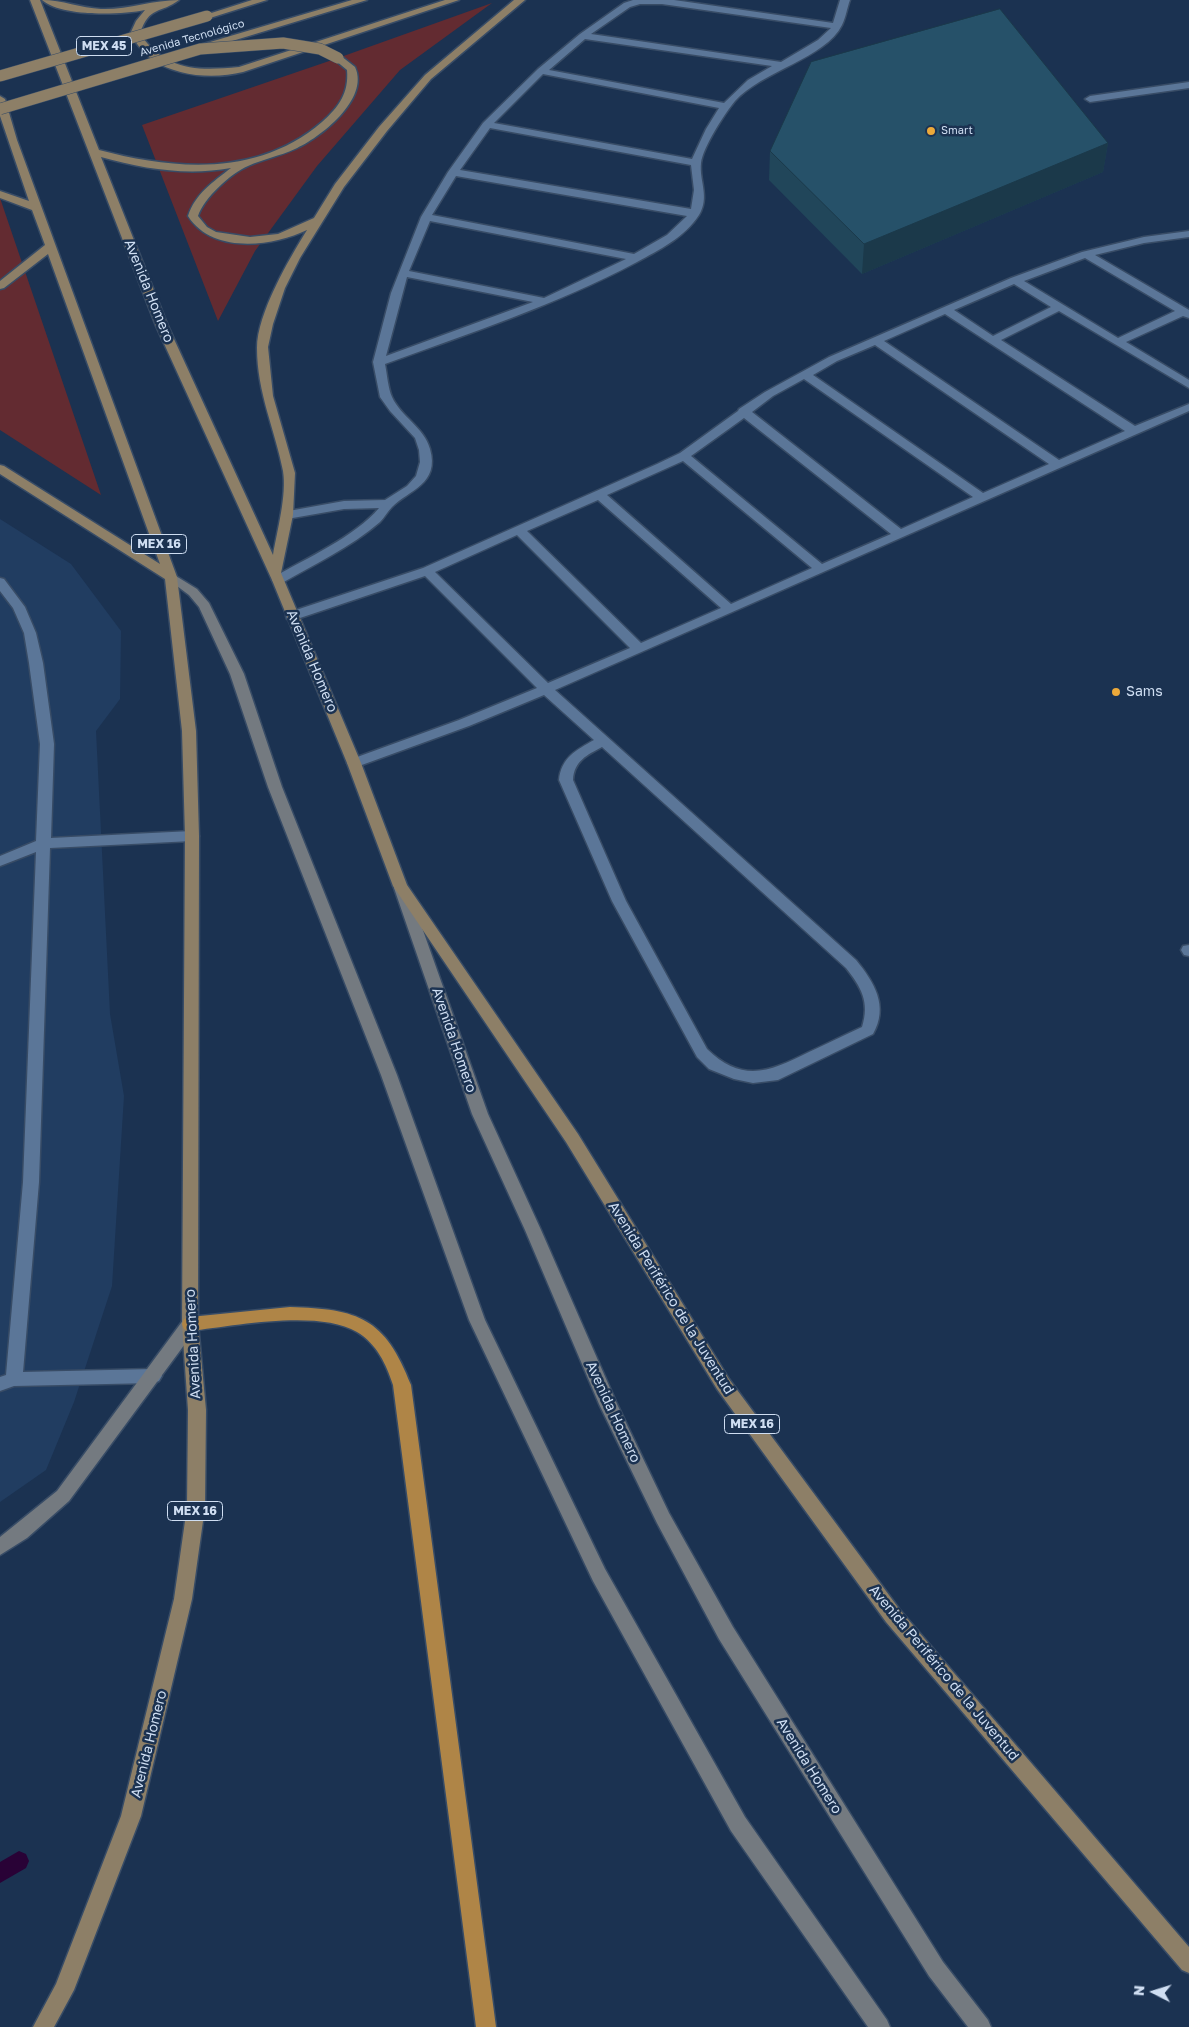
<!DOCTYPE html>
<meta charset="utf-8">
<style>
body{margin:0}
#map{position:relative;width:1189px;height:2027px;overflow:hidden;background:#1b3251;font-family:"Golos Text",sans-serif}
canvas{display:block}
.north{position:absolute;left:1129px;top:1967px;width:50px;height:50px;-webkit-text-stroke:4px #1b3251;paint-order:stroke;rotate:275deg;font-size:14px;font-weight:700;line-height:20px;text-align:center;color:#cfdef2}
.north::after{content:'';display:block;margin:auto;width:18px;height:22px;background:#cfdef2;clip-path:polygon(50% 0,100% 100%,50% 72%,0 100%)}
</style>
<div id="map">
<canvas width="1189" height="2027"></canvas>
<div class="north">N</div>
</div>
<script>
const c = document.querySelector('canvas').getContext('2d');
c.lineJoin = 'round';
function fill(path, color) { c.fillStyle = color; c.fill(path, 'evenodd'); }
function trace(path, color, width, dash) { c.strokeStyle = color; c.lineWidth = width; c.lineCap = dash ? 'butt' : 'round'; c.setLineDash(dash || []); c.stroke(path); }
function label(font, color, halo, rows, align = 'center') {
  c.font = font + ' "Golos Text",sans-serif'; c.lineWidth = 5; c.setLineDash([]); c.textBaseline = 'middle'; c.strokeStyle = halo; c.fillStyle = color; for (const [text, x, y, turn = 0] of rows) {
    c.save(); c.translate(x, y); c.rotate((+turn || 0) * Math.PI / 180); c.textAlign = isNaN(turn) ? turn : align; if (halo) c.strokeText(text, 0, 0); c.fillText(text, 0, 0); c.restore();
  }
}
fill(new Path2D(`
 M 0,519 L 71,564 L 121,631 L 120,699 L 96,731 L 110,1014 L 124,1096 L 112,1286 L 74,1402 L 46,1470 L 0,1502 Z`), '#213d61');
fill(new Path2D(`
 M 492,3 L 400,70 L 317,166 L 255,251 L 218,321 L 142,125 L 338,58 Z
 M 0,198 L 101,495 L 0,430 Z`), '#632b31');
fill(new Path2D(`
 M 19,1851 L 26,1854 L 29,1861 L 26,1868 L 0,1883 L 0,1862 Z`), '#290236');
const lane = new Path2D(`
 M 633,0 L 674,0 L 833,23 L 840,0 L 850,0 C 847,8 846,17 842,25 C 826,58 762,71 735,101 C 725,113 703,147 701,163 C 699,181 710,197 699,215 C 685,237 659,250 637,262 C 556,305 470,333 385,364 C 387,374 388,388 392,397 C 401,417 424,427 430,449 C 440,484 409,490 392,507 C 387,512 384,518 380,522 C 351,547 315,564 282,583 L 274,583 L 272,580 L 274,577 C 305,559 356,536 379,508 L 344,509 L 287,519 L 283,518 L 281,515 L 283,512 L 344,501 L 385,500 L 407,486 L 416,476 L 420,462 L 419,450 L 415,438 L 390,411 L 380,397 L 373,362 L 391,293 L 421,217 L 448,172 L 483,123 L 538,69 L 580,34 L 624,3 ZM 640,4 L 662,4 L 831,28 L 818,40 L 781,62 L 591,34 L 630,7 ZM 585,39 L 772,66 L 748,80 L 724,103 L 549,70 ZM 543,74 L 719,108 L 706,129 L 692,159 L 494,123 ZM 490,128 L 691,165 L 694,190 L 691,209 L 460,170 ZM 456,176 L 687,216 L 667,235 L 634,254 L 432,215 ZM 430,221 L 626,259 L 544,298 L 409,271 ZM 407,277 L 533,302 L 386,356 Z
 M 1189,231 L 1189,237 L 1144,243 L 1095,255 L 1189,310 L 1189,318 L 1183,316 L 1126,342 L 1189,380 L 1189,388 L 1059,311 L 1001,340 L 1135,426 L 1189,404 L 1189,411 L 555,690 L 856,960 C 874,982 889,1006 873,1034 L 778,1080 L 753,1083 L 734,1079 L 709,1069 L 697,1057 L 612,901 L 559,780 C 561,758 576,750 594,740 L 544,695 L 469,726 L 359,766 L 349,766 L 347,763 L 349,760 L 459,720 L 537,688 L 425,576 L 297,619 L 287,619 L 286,616 L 287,613 L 423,568 L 657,464 L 680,453 L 738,411 L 739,409 L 765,392 L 829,357 L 1011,278 L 1082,252 L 1144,237 ZM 1085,258 L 1175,311 L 1118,338 L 1024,281 ZM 1014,284 L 1051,307 L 993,336 L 954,310 ZM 945,314 L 1125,431 L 1059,460 L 884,341 ZM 875,345 L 1049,464 L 983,493 L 813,375 L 837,361 ZM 804,379 L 973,497 L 901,529 L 752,412 L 773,396 ZM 744,418 L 891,534 L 822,564 L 691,456 ZM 683,461 L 812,568 L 731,604 L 607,495 ZM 598,500 L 721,608 L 641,643 L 527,531 ZM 517,535 L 630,648 L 548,683 L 435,572 ZM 602,747 L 846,968 C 861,987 870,1002 862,1027 C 844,1035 827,1044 809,1052 C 771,1071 743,1084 707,1049 L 626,901 L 573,780 C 574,761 587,755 602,747 Z
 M 0,578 L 4,579 L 25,607 L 36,633 L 43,663 L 54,744 L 51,838 L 192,831 L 197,833 L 199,836 L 197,839 L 192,841 L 50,848 L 39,1182 L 23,1372 L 153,1369 L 159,1371 L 162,1376 L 159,1381 L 153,1383 L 14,1386 L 0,1391 L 0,1377 L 6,1375 L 23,1182 L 36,852 L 0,866 L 0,856 L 36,841 L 40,744 L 29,663 L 24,633 L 13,608 L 0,591 Z`);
const street = new Path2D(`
 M 1189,82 L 1189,88 L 1090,102 L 1085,99 L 1090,96 Z
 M 1189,945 L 1189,956 L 1184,955 L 1181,950 L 1183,946 Z`);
const secondary = new Path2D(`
 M 171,573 L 197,589 L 209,603 L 244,674 L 282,787 L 397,1075 L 485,1320 L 605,1569 L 745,1817 L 887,2020 L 890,2027 L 868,2027 L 731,1831 L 593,1581 L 469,1320 L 381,1075 L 268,787 L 230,674 L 199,607 L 189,595 L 165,577 Z
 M 401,883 L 406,884 L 408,888 L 488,1114 L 541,1230 L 617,1404 L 669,1513 L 733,1627 L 943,1962 L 988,2020 L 991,2027 L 968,2027 L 929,1976 L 719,1639 L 657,1523 L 599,1404 L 525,1230 L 472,1114 L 394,888 L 396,884 Z
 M 190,1317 L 196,1319 L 198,1324 L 196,1329 L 69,1501 L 27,1538 L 0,1555 L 0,1537 L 57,1491 L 184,1319 Z`);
const primary = new Path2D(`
 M 30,0 L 40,0 L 99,150 C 175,170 258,177 322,122 C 339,107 349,93 347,70 L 335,60 L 335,56 L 341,56 L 355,67 C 370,99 320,138 295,149 C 280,156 263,159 248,166 C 231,173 204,198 198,216 L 207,227 L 216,232 L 250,237 L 278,234 L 314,218 L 335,184 L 379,127 L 425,75 L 514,0 L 525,0 L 431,79 L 387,131 L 344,187 L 300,258 L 285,288 L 273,324 L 268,347 L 273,396 L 295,473 L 293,515 L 281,573 L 361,763 L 407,885 L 578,1134 L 729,1379 L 900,1610 L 1189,1947 L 1189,1973 L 1182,1970 L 886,1622 L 717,1389 L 566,1142 L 393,886 L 347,763 L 272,580 L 156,326 ZM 101,157 C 144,169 187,176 231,168 C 213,182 195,194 188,216 C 212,254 272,247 307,230 C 289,259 257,314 257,348 C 257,393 275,429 283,471 C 287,495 277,531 273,555 L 168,326 Z
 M 42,0 C 62,0 81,8 101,9 C 127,10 153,0 179,0 C 161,14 149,5 140,34 C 166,71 197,71 239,67 L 445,0 L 459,0 L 243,72 C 215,79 178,77 153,60 C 143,53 137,44 130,34 L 136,21 L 145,10 C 120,15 62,17 42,0 Z
 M 252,0 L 267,0 L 210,18 L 207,19 L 202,16 Z
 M 352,0 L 367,0 L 206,49 L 200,49 L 198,47 L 200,45 Z
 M 0,96 L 5,99 L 17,140 L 177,577 L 196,731 L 199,836 L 198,1324 L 206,1410 L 205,1507 L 192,1599 L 141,1816 L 74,1990 L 54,2027 L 33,2027 L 56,1984 L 121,1816 L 174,1599 L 187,1507 L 188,1410 L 182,1324 L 185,836 L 182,731 L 165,579 L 0,474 L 0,465 L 4,466 L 160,564 L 48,254 L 4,288 L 0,289 L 0,281 L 45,245 L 32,210 L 0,198 L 0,191 L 29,201 L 0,116 Z`);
const highway = new Path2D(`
 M 290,1307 C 359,1309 385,1318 411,1385 L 496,2027 L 476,2027 L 393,1385 C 386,1364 377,1344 357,1332 C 318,1309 234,1326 190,1331 L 184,1329 L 182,1324 L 184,1319 L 190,1317 Z`);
trace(lane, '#384c66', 3);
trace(street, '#384c66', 3);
trace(secondary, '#384c66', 3);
trace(primary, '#384c66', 3);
trace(highway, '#384c66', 3);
fill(lane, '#5b7698');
fill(street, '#5b7698');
fill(secondary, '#747a80');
fill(primary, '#8d7f67');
fill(highway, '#af8547');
const primaryBridge = new Path2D(`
 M 0,76 L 207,16
 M 0,109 L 200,49 L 283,43 L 320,49 L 338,58`);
trace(primaryBridge, '#384c66', 12, []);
trace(primaryBridge, '#8d7f67', 11);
fill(new Path2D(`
 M 1108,143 L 1103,172 L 862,274 L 769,180 L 770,151 Z`), '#21465a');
fill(new Path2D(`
 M 1108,143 L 1103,172 L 862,274 L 864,244 Z`), '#1b394a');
const building = new Path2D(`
 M 1000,9 L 1108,143 L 864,244 L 770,151 L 811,62 Z`);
fill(building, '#265169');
trace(building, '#1b394a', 1);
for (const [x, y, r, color] of [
 [931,131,5,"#eca93a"],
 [1116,692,5,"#eca93a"]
]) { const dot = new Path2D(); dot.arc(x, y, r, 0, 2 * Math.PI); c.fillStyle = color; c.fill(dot); trace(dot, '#1b3251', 2); }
label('11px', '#cfdef2', '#1b3251', [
 ["Avenida Tecnológico",192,38,-16]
]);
label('11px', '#cfdef2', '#1b3251', [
 ["Smart",941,131]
], 'left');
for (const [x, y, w] of [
 [104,46,55],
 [159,544,55],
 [752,1424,55],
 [195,1511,55]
]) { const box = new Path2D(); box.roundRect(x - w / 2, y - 9.5, w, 19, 4); c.fillStyle = '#1b3251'; c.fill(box); trace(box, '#cfdef2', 1); }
label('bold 12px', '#cfdef2', null, [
 ["MEX 45",104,46],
 ["MEX 16",159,544],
 ["MEX 16",752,1424],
 ["MEX 16",195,1511]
]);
label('14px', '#cfdef2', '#1b3251', [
 ["Avenida Homero",149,291,68],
 ["Avenida Homero",312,661,67],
 ["Avenida Homero",454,1040,71],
 ["Avenida Periférico de la Juventud",671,1298,58],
 ["Avenida Homero",193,1344,-93],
 ["Avenida Homero",613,1412,65],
 ["Avenida Periférico de la Juventud",944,1673,50],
 ["Avenida Homero",149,1744,-76],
 ["Avenida Homero",809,1766,58]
]);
label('14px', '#cfdef2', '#1b3251', [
 ["Sams",1126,692]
], 'left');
</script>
